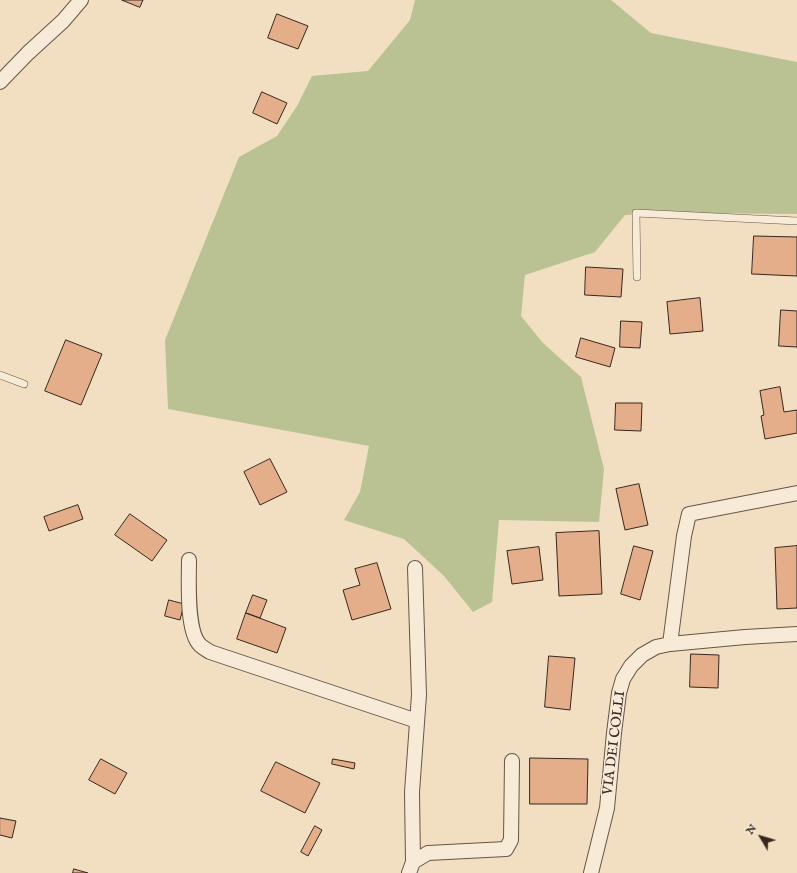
<!DOCTYPE html>
<style>
body{margin:0}
#map{position:relative;width:797px;height:873px;overflow:hidden;background:#f2dfc1;font-family:"IM FELL English",serif}
canvas{display:block}
.north{position:absolute;left:741px;top:817px;width:40px;height:40px;-webkit-text-stroke:3px #f7ead7;paint-order:stroke;rotate:308deg;font-size:11px;font-weight:700;line-height:16px;text-align:center;color:#38261f}
.north::after{content:'';display:block;margin:auto;width:14px;height:18px;background:#38261f;clip-path:polygon(50% 0,100% 100%,50% 72%,0 100%)}
</style>
<div id="map">
<canvas width="797" height="873"></canvas>
<div class="north">N</div>
</div>
<script>
const c = document.querySelector('canvas').getContext('2d');
c.lineJoin = 'round';
function fill(path, color) { c.fillStyle = color; c.fill(path, 'evenodd'); }
function trace(path, color, width, dash) { c.strokeStyle = color; c.lineWidth = width; c.lineCap = dash ? 'butt' : 'round'; c.setLineDash(dash || []); c.stroke(path); }
function label(font, color, halo, rows, align = 'center') {
  c.font = font + ' "IM FELL English",serif'; c.lineWidth = 3; c.setLineDash([]); c.textBaseline = 'middle'; c.strokeStyle = halo; c.fillStyle = color; for (const [text, x, y, turn = 0] of rows) {
    c.save(); c.translate(x, y); c.rotate((+turn || 0) * Math.PI / 180); c.textAlign = isNaN(turn) ? turn : align; if (halo) c.strokeText(text, 0, 0); c.fillText(text, 0, 0); c.restore();
  }
}
fill(new Path2D(`
 M 415,0 L 611,0 L 651,33 L 797,62 L 797,214 L 676,213 L 625,215 L 595,252 L 525,275 L 521,316 L 543,343 L 581,377 L 604,469 L 599,522 L 499,520 L 492,602 L 473,612 L 444,576 L 404,539 L 344,520 L 360,492 L 369,446 L 168,409 L 165,340 L 239,157 L 277,136 L 297,106 L 312,76 L 368,71 L 410,20 Z`), '#bac293');
const building = new Path2D(`
 M 122,0 L 143,0 L 140,7 Z
 M 277,14 L 308,26 L 298,49 L 268,38 Z
 M 262,92 L 287,103 L 277,124 L 253,113 Z
 M 754,236 L 797,237 L 797,276 L 752,274 Z
 M 586,267 L 623,269 L 621,297 L 585,295 Z
 M 700,298 L 703,331 L 670,334 L 667,302 Z
 M 781,310 L 797,311 L 797,347 L 779,346 Z
 M 621,321 L 642,322 L 640,348 L 620,347 Z
 M 581,338 L 615,348 L 610,367 L 576,357 Z
 M 66,340 L 102,354 L 81,405 L 45,391 Z
 M 780,387 L 784,412 L 797,410 L 797,433 L 765,439 L 761,416 L 764,415 L 760,391 Z
 M 616,403 L 642,403 L 641,431 L 615,430 Z
 M 270,459 L 287,492 L 260,505 L 244,472 Z
 M 639,484 L 648,525 L 625,530 L 616,489 Z
 M 78,505 L 83,519 L 49,531 L 44,517 Z
 M 130,514 L 167,540 L 152,561 L 115,535 Z
 M 599,531 L 602,594 L 559,596 L 556,533 Z
 M 634,546 L 653,551 L 640,600 L 621,594 Z
 M 797,546 L 797,608 L 777,609 L 775,548 Z
 M 539,547 L 543,580 L 512,584 L 507,551 Z
 M 377,563 L 391,609 L 352,620 L 343,590 L 360,585 L 355,569 Z
 M 253,595 L 267,600 L 260,618 L 246,613 Z
 M 169,600 L 184,604 L 180,620 L 165,616 Z
 M 246,613 L 286,628 L 277,653 L 237,639 Z
 M 691,654 L 719,655 L 718,688 L 690,687 Z
 M 549,656 L 575,658 L 570,710 L 545,707 Z
 M 530,758 L 588,759 L 587,804 L 530,804 Z
 M 101,759 L 127,773 L 115,794 L 89,780 Z
 M 333,759 L 355,763 L 354,769 L 332,764 Z
 M 276,762 L 320,783 L 305,813 L 261,791 Z
 M 0,818 L 16,821 L 12,838 L 0,835 Z
 M 315,826 L 322,830 L 308,856 L 301,852 Z
 M 74,869 L 88,873 L 73,873 Z`);
fill(building, '#e3ae89');
trace(building, '#38261f', 1);
const lane = new Path2D(`
 M 637,277 L 636,213 L 797,221
 M 0,375 L 24,384`);
const street = new Path2D(`
 M 0,82 L 28,53 L 63,21 L 81,0
 M 189,560 C 189,580 186,631 200,645 C 203,648 207,650 210,652 L 417,721
 M 670,644 L 684,536 L 689,514 L 797,493
 M 413,862 L 412,792 L 419,695 L 415,568
 M 409,873 L 413,862 L 428,853 L 506,849 L 511,840 L 512,761
 M 591,873 L 607,808 L 614,733 L 619,693 L 623,679 L 631,666 L 642,655 L 656,647 L 670,644 L 745,637 L 797,634`);
trace(lane, '#665448', 8);
trace(street, '#665448', 16);
trace(lane, '#f7ead7', 7);
trace(street, '#f7ead7', 14);
label('14px', '#38261f', '#f7ead7', [
 ["VIA DEI COLLI",615,743,-83]
]);
</script>
